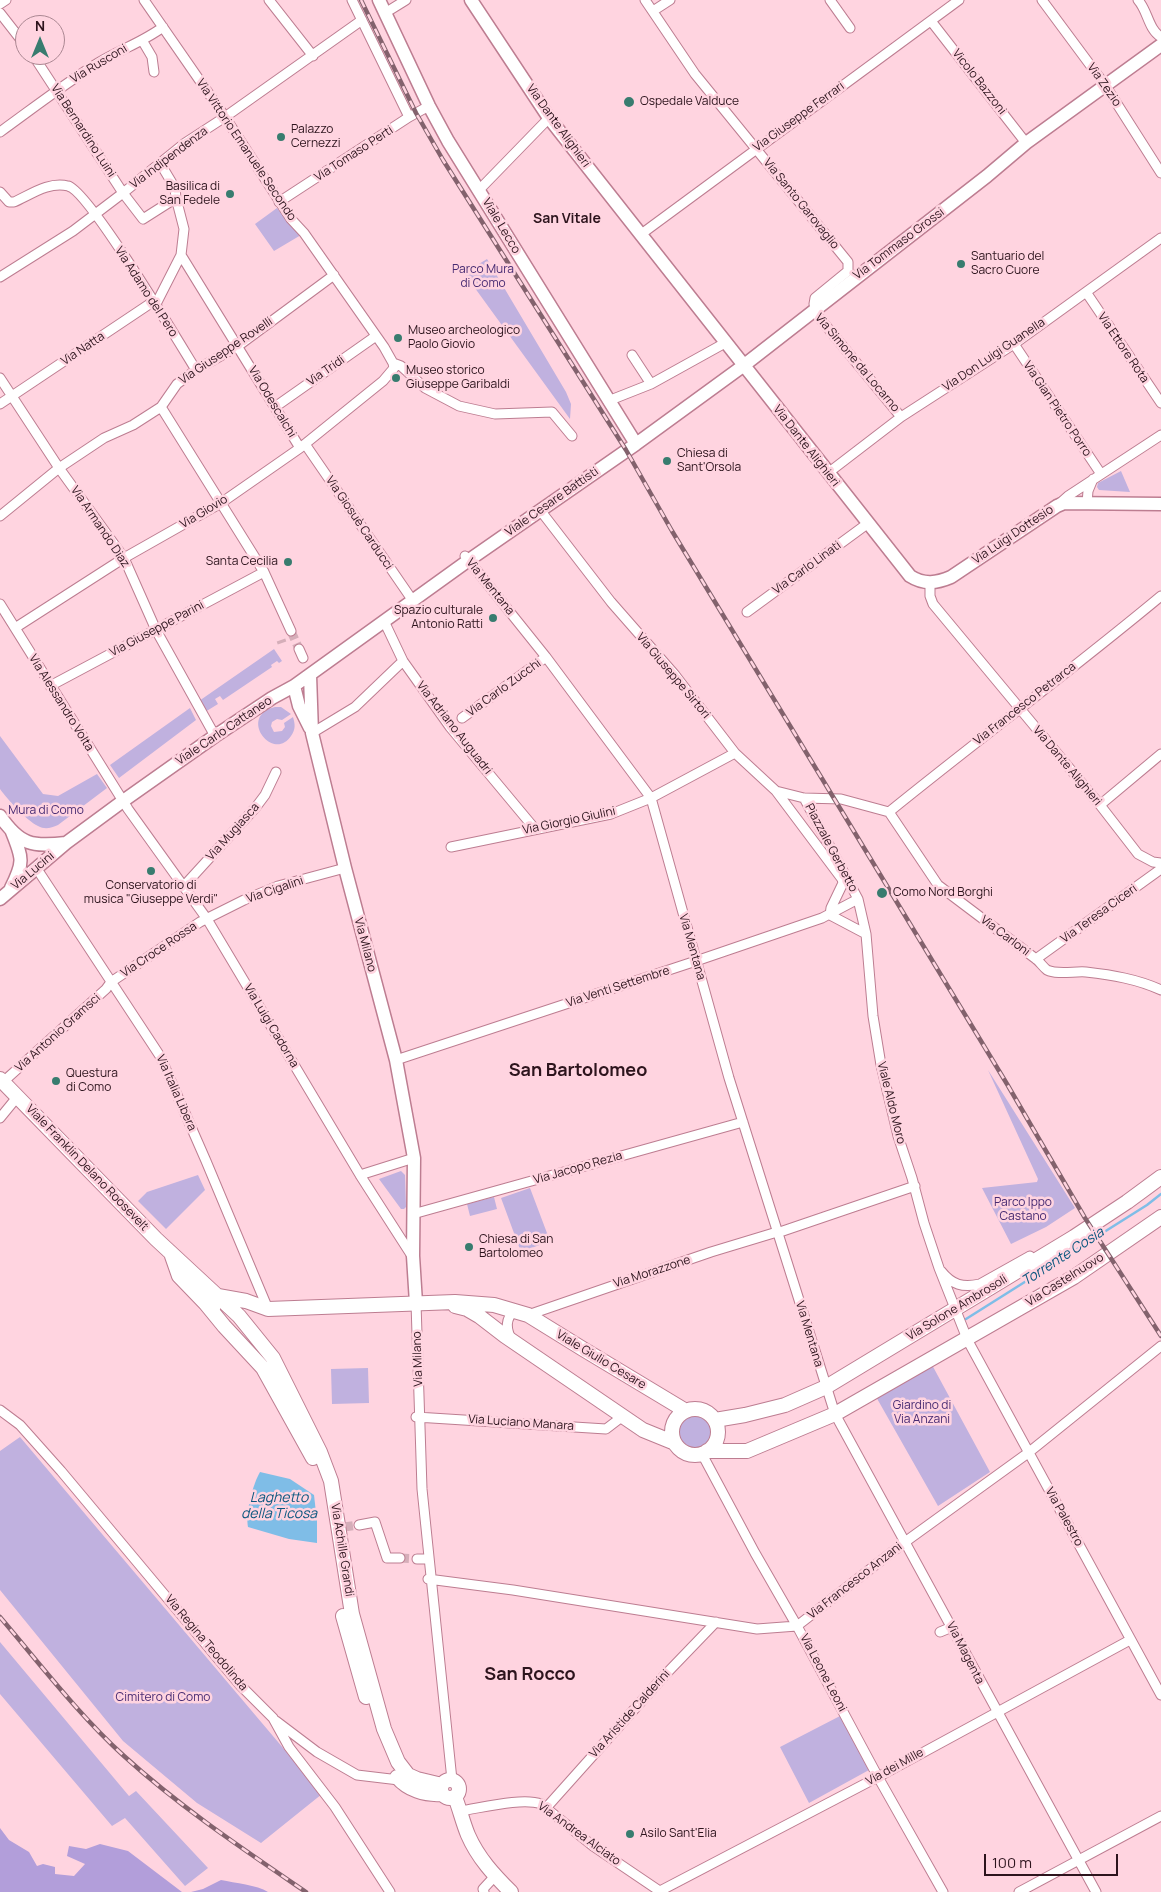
<!DOCTYPE html>
<meta charset="utf-8">
<style>
body{margin:0}
#map{position:relative;width:1161px;height:1892px;overflow:hidden;background:#ffd4e0;font-family:Manrope,sans-serif}
canvas{display:block}
.north{position:absolute;left:15px;top:15px;width:50px;height:50px;box-sizing:border-box;background:#ffd4e0;border:1px solid #ab8792;border-radius:50%;rotate:0deg;font-size:14px;font-weight:700;line-height:20px;text-align:center;color:#2d141d}
.north::after{content:'';display:block;margin:auto;width:18px;height:22px;background:#387c6f;clip-path:polygon(50% 0,100% 100%,50% 72%,0 100%)}
.scale{position:absolute;left:984px;top:1854px;width:134px;height:22px;box-sizing:border-box;border:2px solid #2d141d;border-top:0;padding-left:6px;font-size:15px;line-height:18px;white-space:nowrap;color:#2d141d;-webkit-text-stroke:4px #ffd4e0;paint-order:stroke}
</style>
<div id="map">
<canvas width="1161" height="1892"></canvas>
<div class="north">N</div>
<div class="scale">100 m</div>
</div>
<script>
const c = document.querySelector('canvas').getContext('2d');
c.lineJoin = 'round';
function fill(path, color) { c.fillStyle = color; c.fill(path, 'evenodd'); }
function trace(path, color, width, dash) { c.strokeStyle = color; c.lineWidth = width; c.lineCap = dash ? 'butt' : 'round'; c.setLineDash(dash || []); c.stroke(path); }
function label(font, color, halo, rows, align = 'center') {
  c.font = font + ' Manrope,sans-serif'; c.lineWidth = 5; c.setLineDash([]); c.textBaseline = 'middle'; c.strokeStyle = halo; c.fillStyle = color; for (const [text, x, y, turn = 0] of rows) {
    c.save(); c.translate(x, y); c.rotate((+turn || 0) * Math.PI / 180); c.textAlign = isNaN(turn) ? turn : align; if (halo) c.strokeText(text, 0, 0); c.fillText(text, 0, 0); c.restore();
  }
}
fill(new Path2D(`
 M 277,208 L 301,235 L 274,251 L 255,224 Z
 M 487,259 L 566,392 L 571,404 L 570,419 L 464,273 Z
 M 1121,471 L 1130,492 L 1099,490 L 1097,487 L 1098,483 Z
 M 274,649 L 282,661 L 279,663 L 277,661 L 271,665 L 272,667 L 223,700 L 220,696 L 215,699 L 218,704 L 205,712 L 199,701 Z
 M 275,707 L 281,707 L 291,714 L 282,720 L 277,719 L 272,722 L 271,726 L 274,732 L 282,731 L 285,727 L 284,723 L 293,717 C 295,724 296,729 291,736 C 273,763 237,716 275,707 Z
 M 190,708 L 196,720 L 119,778 L 110,765 Z
 M 0,736 L 43,794 L 58,796 L 97,774 L 107,788 L 58,825 C 51,828 45,830 38,826 C 26,820 8,800 0,789 Z
 M 988,1070 L 1075,1208 L 1046,1227 L 1011,1244 L 982,1188 L 1037,1182 L 1038,1179 Z
 M 401,1171 L 405,1175 L 406,1207 L 404,1209 L 401,1209 L 379,1179 Z
 M 198,1175 L 205,1190 L 166,1229 L 138,1201 L 147,1192 Z
 M 530,1188 L 550,1241 L 521,1252 L 501,1198 Z
 M 494,1197 L 497,1209 L 470,1216 L 467,1204 Z
 M 931,1363 L 990,1472 L 938,1506 L 875,1395 Z
 M 368,1368 L 369,1403 L 332,1404 L 331,1369 Z
 M679 1431a17 17 0 1 1 34 0a17 17 0 1 1-34 0Z
 M 20,1437 L 322,1794 L 261,1843 L 197,1803 L 123,1741 L 0,1590 L 0,1451 Z
 M 0,1642 L 129,1796 L 136,1791 L 208,1868 L 185,1886 L 125,1818 L 112,1826 L 0,1694 Z
 M 840,1716 L 869,1770 L 809,1803 L 780,1747 Z`), '#c0b1df');
fill(new Path2D(`
 M 0,1828 L 9,1840 L 29,1852 L 37,1866 L 43,1864 L 55,1867 L 55,1874 L 74,1876 L 85,1864 L 67,1856 L 69,1846 L 86,1849 L 100,1844 L 128,1851 L 182,1892 L 0,1892 Z
 M 221,1880 C 235,1883 257,1885 268,1892 L 191,1892 L 203,1889 Z`), '#b29eda');
fill(new Path2D(`
 M 260,1472 L 290,1479 L 314,1495 L 317,1521 L 317,1543 L 289,1539 L 248,1527 C 245,1513 253,1484 260,1472 Z`), '#7fbde7');
trace(new Path2D(`
 M 966,1319 L 1147,1205 L 1161,1194`), '#7fbde7', 2.5);
trace(new Path2D(`
 M 291,631 L 299,649
 M 281,640 L 282,643
 M 344,1527 L 359,1525
 M 400,1558 L 417,1559`), '#d5aeb9', 9, [9, 4.5]);
const street = new Path2D(`
 M 269,0 L 313,56
 M 352,0 L 409,117
 M 645,0 L 695,74 L 848,262 L 848,271 L 815,298 L 814,304 L 817,307
 M 830,0 L 850,28
 M 1042,0 L 1105,85 L 1161,173
 M 1138,0 C 1148,11 1148,29 1161,37
 M 0,4 L 6,0
 M 653,11 L 670,0
 M 0,13 L 25,45
 M 385,13 L 406,0
 M 931,21 L 1026,143
 M 142,40 L 152,57 L 154,72
 M 33,55 L 123,193 L 143,219 L 176,198 L 184,229 L 181,255 L 156,304
 M 0,132 C 32,109 64,84 98,63 C 119,50 143,42 163,27
 M 160,163 L 175,188 L 176,198
 M 479,190 L 549,118
 M 0,192 L 9,202 L 14,202 C 30,195 49,181 68,186 C 88,190 180,344 196,370
 M 279,202 L 409,117 L 429,106
 M 640,235 L 959,0
 M 181,255 L 300,448
 M 0,277 L 73,231 L 123,193 L 185,143 L 225,117 L 362,20
 M 1086,292 L 1161,403
 M 813,310 L 901,417
 M 1014,344 L 1101,474
 M 632,355 L 651,384
 M 393,363 L 401,366 L 425,388 L 459,406 L 495,414 L 552,412 L 572,436
 M 0,378 L 59,468 L 124,558 L 156,630 L 215,736
 M 608,401 L 651,384 L 725,343
 M 0,404 L 154,301
 M 161,407 L 264,572 L 291,631
 M 275,407 L 376,336
 M 305,444 L 413,601
 M 828,473 L 901,417 L 1014,344 L 1161,238
 M 1087,503 L 1088,491 L 1093,479
 M 1059,504 L 1068,496 L 1161,435
 M 540,510 L 611,602 L 675,675 L 735,753 L 776,791 L 804,798 L 841,799 L 889,812 L 938,885 L 1036,959 C 1040,962 1043,967 1047,970 C 1057,975 1075,971 1086,972 C 1112,975 1137,979 1161,990
 M 0,516 L 59,468 L 104,438 L 133,425 L 161,407 L 177,384 L 196,370 L 238,346 L 334,275
 M 465,556 L 546,657 L 651,798 L 729,1078 L 835,1414 L 1096,1892
 M 930,583 L 930,596 L 933,604 L 1100,805 L 1138,854 L 1153,862 L 1161,863
 M 0,604 L 128,809 L 207,919 L 360,1175 L 412,1256
 M 747,612 L 867,524
 M 384,621 L 403,661 L 450,727 L 535,829
 M 15,628 L 124,558 L 221,503 L 300,448 L 383,381 L 394,368 L 393,363 L 384,347 L 304,233 L 291,219 L 225,117 L 144,0
 M 299,649 L 303,658
 M 50,686 L 264,572
 M 462,718 L 546,657
 M 312,733 L 355,707 L 403,661
 M 776,791 L 842,879 L 843,883 L 831,908 L 830,915
 M 804,798 L 858,899 L 866,934 L 873,1016 L 881,1065 L 898,1136 L 912,1178 L 924,1223 L 939,1268 L 968,1341 L 1161,1695
 M 1100,805 L 1161,754
 M 889,812 C 979,739 1072,670 1161,596
 M 451,847 L 611,814 L 651,798 L 735,753
 M 37,869 L 160,1056 L 206,1161 L 268,1309
 M 183,887 L 256,807 L 265,795 L 276,772
 M 830,915 L 866,934
 M 1036,959 L 1161,869
 M 396,1060 L 696,961 L 822,918 L 858,899
 M 3,1082 L 106,989 L 111,982 L 200,922 L 244,900 L 278,886 L 345,868
 M 0,1118 L 18,1096
 M 360,1175 L 414,1158
 M 413,1214 L 743,1122
 M 777,1233 L 915,1186
 M 941,1271 C 952,1285 963,1288 980,1284 L 1030,1256
 M 416,1303 L 422,1489 L 452,1780
 M 528,1315 L 711,1252 L 777,1232
 M 511,1339 C 506,1328 505,1319 515,1310
 M 0,1410 L 20,1425 L 61,1471 L 240,1685 L 273,1718 L 289,1747 L 335,1807 L 390,1892
 M 416,1417 L 606,1429 L 623,1416
 M 702,1454 L 755,1553 L 797,1626 L 878,1777 L 943,1892
 M 359,1525 L 375,1522 L 387,1558 L 400,1558
 M 417,1559 L 428,1559
 M 428,1579 L 513,1590 L 757,1629 L 797,1626 L 905,1542 L 1028,1453 L 1161,1346
 M 940,1632 L 952,1627
 M 276,1721 L 317,1752 L 357,1775 L 399,1780
 M 546,1808 L 664,1676 L 716,1622
 M 460,1811 C 481,1808 523,1797 541,1804 L 593,1846 L 661,1892
 M 484,1892 L 483,1889 L 495,1876
 M 658,1892 L 878,1777 L 1130,1640
 M 1019,1892 L 1161,1816`);
const secondary = new Path2D(`
 M 379,0 L 429,106 L 448,141 L 636,444
 M 471,0 L 549,118 L 910,576 C 924,585 937,583 951,577 L 1057,506 L 1064,503 L 1161,504
 M 310,675 L 312,733 L 345,868 L 396,1060 L 414,1158 L 413,1256 L 416,1303
 M 294,686 L 299,706 L 310,728
 M 0,816 C 20,845 32,847 66,843
 M 11,888 C 24,862 23,859 12,832
 M 0,899 L 66,843 L 123,801 L 215,736 L 272,698 L 294,686 L 469,560 L 636,444 L 743,366 L 987,176 L 1026,143 L 1161,45`);
const primary = new Path2D(`
 M 0,1079 L 156,1239 L 239,1316 L 273,1358 L 320,1452 L 331,1481 L 352,1614 L 384,1729 L 398,1762 L 408,1775 L 417,1779 L 442,1785
 M 172,1256 L 179,1276 L 206,1304 L 213,1309
 M 218,1296 L 246,1301 L 268,1309 L 455,1302 L 494,1305 L 528,1315 L 583,1349 L 686,1411
 M 206,1304 L 224,1326 L 263,1368 L 313,1458
 M 455,1306 L 467,1309 L 479,1316 L 505,1336 L 643,1430 L 675,1443
 M672 1432a23 23 0 1 1 46 0a23 23 0 1 1-46 0Z
 M 715,1420 L 745,1415 L 785,1405 L 826,1387 L 1074,1237 L 1127,1202 L 1161,1177
 M 707,1451 L 747,1451 L 835,1414 L 1074,1277 L 1161,1217
 M 343,1616 L 366,1697
 M 397,1777 C 408,1790 425,1795 441,1794
 M441 1789a9 9 0 1 1 18 0a9 9 0 1 1-18 0Z
 M 455,1797 C 460,1810 463,1823 468,1835 C 478,1858 494,1875 511,1892`);
trace(street, '#bd7d91', 11);
trace(secondary, '#bd7d91', 15);
trace(primary, '#bd7d91', 16);
trace(street, '#fff', 9);
trace(secondary, '#fff', 12);
trace(primary, '#fff', 14);
const rail = new Path2D(`
 M 361,0 L 416,113 L 443,160 L 626,450 L 672,531 L 1007,1084 L 1085,1218 L 1161,1336
 M 0,1617 C 40,1664 78,1714 124,1756 C 180,1807 243,1849 306,1892`);
trace(rail, '#83626d', 4.5);
trace(rail, '#ffd4e0', 2.5, [8]);
for (const [x, y, r, color] of [
 [629,102,6,"#387c6f"],
 [281,137,5,"#387c6f"],
 [230,194,5,"#387c6f"],
 [961,264,5,"#387c6f"],
 [398,338,5,"#387c6f"],
 [396,378,5,"#387c6f"],
 [667,461,5,"#387c6f"],
 [288,562,5,"#387c6f"],
 [493,618,5,"#387c6f"],
 [151,871,5,"#387c6f"],
 [882,893,6,"#387c6f"],
 [56,1081,5,"#387c6f"],
 [469,1247,5,"#387c6f"],
 [630,1834,5,"#387c6f"]
]) { const dot = new Path2D(); dot.arc(x, y, r, 0, 2 * Math.PI); c.fillStyle = color; c.fill(dot); trace(dot, '#ffd4e0', 2); }
label('12px', '#2d141d', '#ffd4e0', [
 ["Via Rusconi",99,64,-31],
 ["Vicolo Bazzoni",979,82,52],
 ["Via Zezio",1104,85,55],
 ["Via Giuseppe Ferrari",799,117,-36],
 ["Via Dante Alighieri",558,126,54],
 ["Via Bernardino Luini",83,131,57],
 ["Via Vittorio Emanuele Secondo",246,150,56],
 ["Via Tomaso Perti",354,154,-33],
 ["Via Indipendenza",169,158,-37],
 ["Via Santo Garovaglio",801,204,51],
 ["Viale Lecco",501,226,59],
 ["Via Tommaso Grossi",899,244,-37],
 ["Via Adamo del Pero",146,292,57],
 ["Via Ettore Rota",1123,348,56],
 ["Via Natta",83,349,-34],
 ["Via Giuseppe Rovelli",226,351,-34],
 ["Via Don Luigi Guanella",994,355,-34],
 ["Via Simone da Locarno",857,363,50],
 ["Via Tridi",326,371,-35],
 ["Via Odescalchi",272,402,59],
 ["Via Gian Pietro Porro",1057,409,56],
 ["Via Dante Alighieri",806,446,52],
 ["Viale Cesare Battisti",552,502,-35],
 ["Via Giovio",204,512,-31],
 ["Via Giosuè Carducci",359,523,56],
 ["Via Armando Diaz",100,527,56],
 ["Via Luigi Dottesio",1013,535,-34],
 ["Via Carlo Linati",807,568,-36],
 ["Via Mentana",490,587,51],
 ["Via Giuseppe Parini",157,629,-28],
 ["Via Giuseppe Sirtori",673,676,50],
 ["Via Carlo Zucchi",504,688,-36],
 ["Via Alessandro Volta",61,703,58],
 ["Via Francesco Petrarca",1025,704,-38],
 ["Via Adriano Auguadri",454,728,52],
 ["Viale Carlo Cattaneo",224,731,-34],
 ["Via Dante Alighieri",1067,766,50],
 ["Via Giorgio Giulini",569,821,-12],
 ["Via Mugiasca",233,832,-48],
 ["Piazzale Gerbetto",831,848,62],
 ["Via Lucini",33,871,-40],
 ["Via Cigalini",275,890,-19],
 ["Via Teresa Ciceri",1099,914,-36],
 ["Via Carloni",1005,936,37],
 ["Via Milano",365,945,75],
 ["Via Mentana",692,947,74],
 ["Via Croce Rossa",159,950,-34],
 ["Via Venti Settembre",618,987,-18],
 ["Via Luigi Cadorna",271,1026,59],
 ["Via Antonio Gramsci",58,1033,-42],
 ["Via Italia Libera",176,1093,66],
 ["Viale Aldo Moro",891,1103,76],
 ["Viale Franklin Delano Roosevelt",87,1168,46],
 ["Via Jacopo Rezia",578,1168,-16],
 ["Via Morazzone",652,1272,-18],
 ["Via Castelnuovo",1065,1280,-32],
 ["Via Solone Ambrosoli",957,1308,-31],
 ["Via Mentana",809,1334,73],
 ["Via Milano",418,1359,-92],
 ["Viale Giulio Cesare",601,1360,31],
 ["Via Luciano Manara",521,1423,4],
 ["Via Palestro",1064,1517,61],
 ["Via Achille Grandi",342,1550,81],
 ["Via Francesco Anzani",855,1581,-38],
 ["Via Regina Teodolinda",206,1643,50],
 ["Via Magenta",965,1653,63],
 ["Via Leone Leoni",823,1673,62],
 ["Via Aristide Calderini",630,1714,-48],
 ["Via dei Mille",895,1767,-29],
 ["Via Andrea Alciato",579,1834,36]
]);
label('12px', '#2d141d', '#ffd4e0', [
 ["Ospedale Valduce",640,102],
 ["Palazzo",291,130],
 ["Cernezzi",291,144],
 ["Basilica di",220,187,"right"],
 ["San Fedele",220,201,"right"],
 ["Santuario del",971,257],
 ["Sacro Cuore",971,271],
 ["Museo archeologico",408,331],
 ["Paolo Giovio",408,345],
 ["Museo storico",406,371],
 ["Giuseppe Garibaldi",406,385],
 ["Chiesa di",677,454],
 ["Sant'Orsola",677,468],
 ["Santa Cecilia",278,562,"right"],
 ["Spazio culturale",483,611,"right"],
 ["Antonio Ratti",483,625,"right"],
 ["Conservatorio di",151,886,"center"],
 ["musica \"Giuseppe Verdi\"",151,900,"center"],
 ["Como Nord Borghi",893,893],
 ["Questura",66,1074],
 ["di Como",66,1088],
 ["Chiesa di San",479,1240],
 ["Bartolomeo",479,1254],
 ["Asilo Sant'Elia",640,1834]
], 'left');
label('12px', '#482b72', '#ffd4e0', [
 ["Parco Mura",483,270],
 ["di Como",483,284],
 ["Mura di Como",46,811],
 ["Parco Ippo",1023,1203],
 ["Castano",1023,1217],
 ["Giardino di",922,1406],
 ["Via Anzani",922,1420],
 ["Cimitero di Como",163,1698]
]);
label('bold 14px', '#2d141d', '#ffd4e0', [
 ["San Vitale",567,219]
]);
label('italic 14px', '#0b577f', '#ffd4e0', [
 ["Torrente Cosia",1063,1257,-33],
 ["Laghetto",279,1498],
 ["della Ticosa",279,1514]
]);
label('bold 18px', '#2d141d', '#ffd4e0', [
 ["San Bartolomeo",578,1071],
 ["San Rocco",530,1675]
]);
</script>
